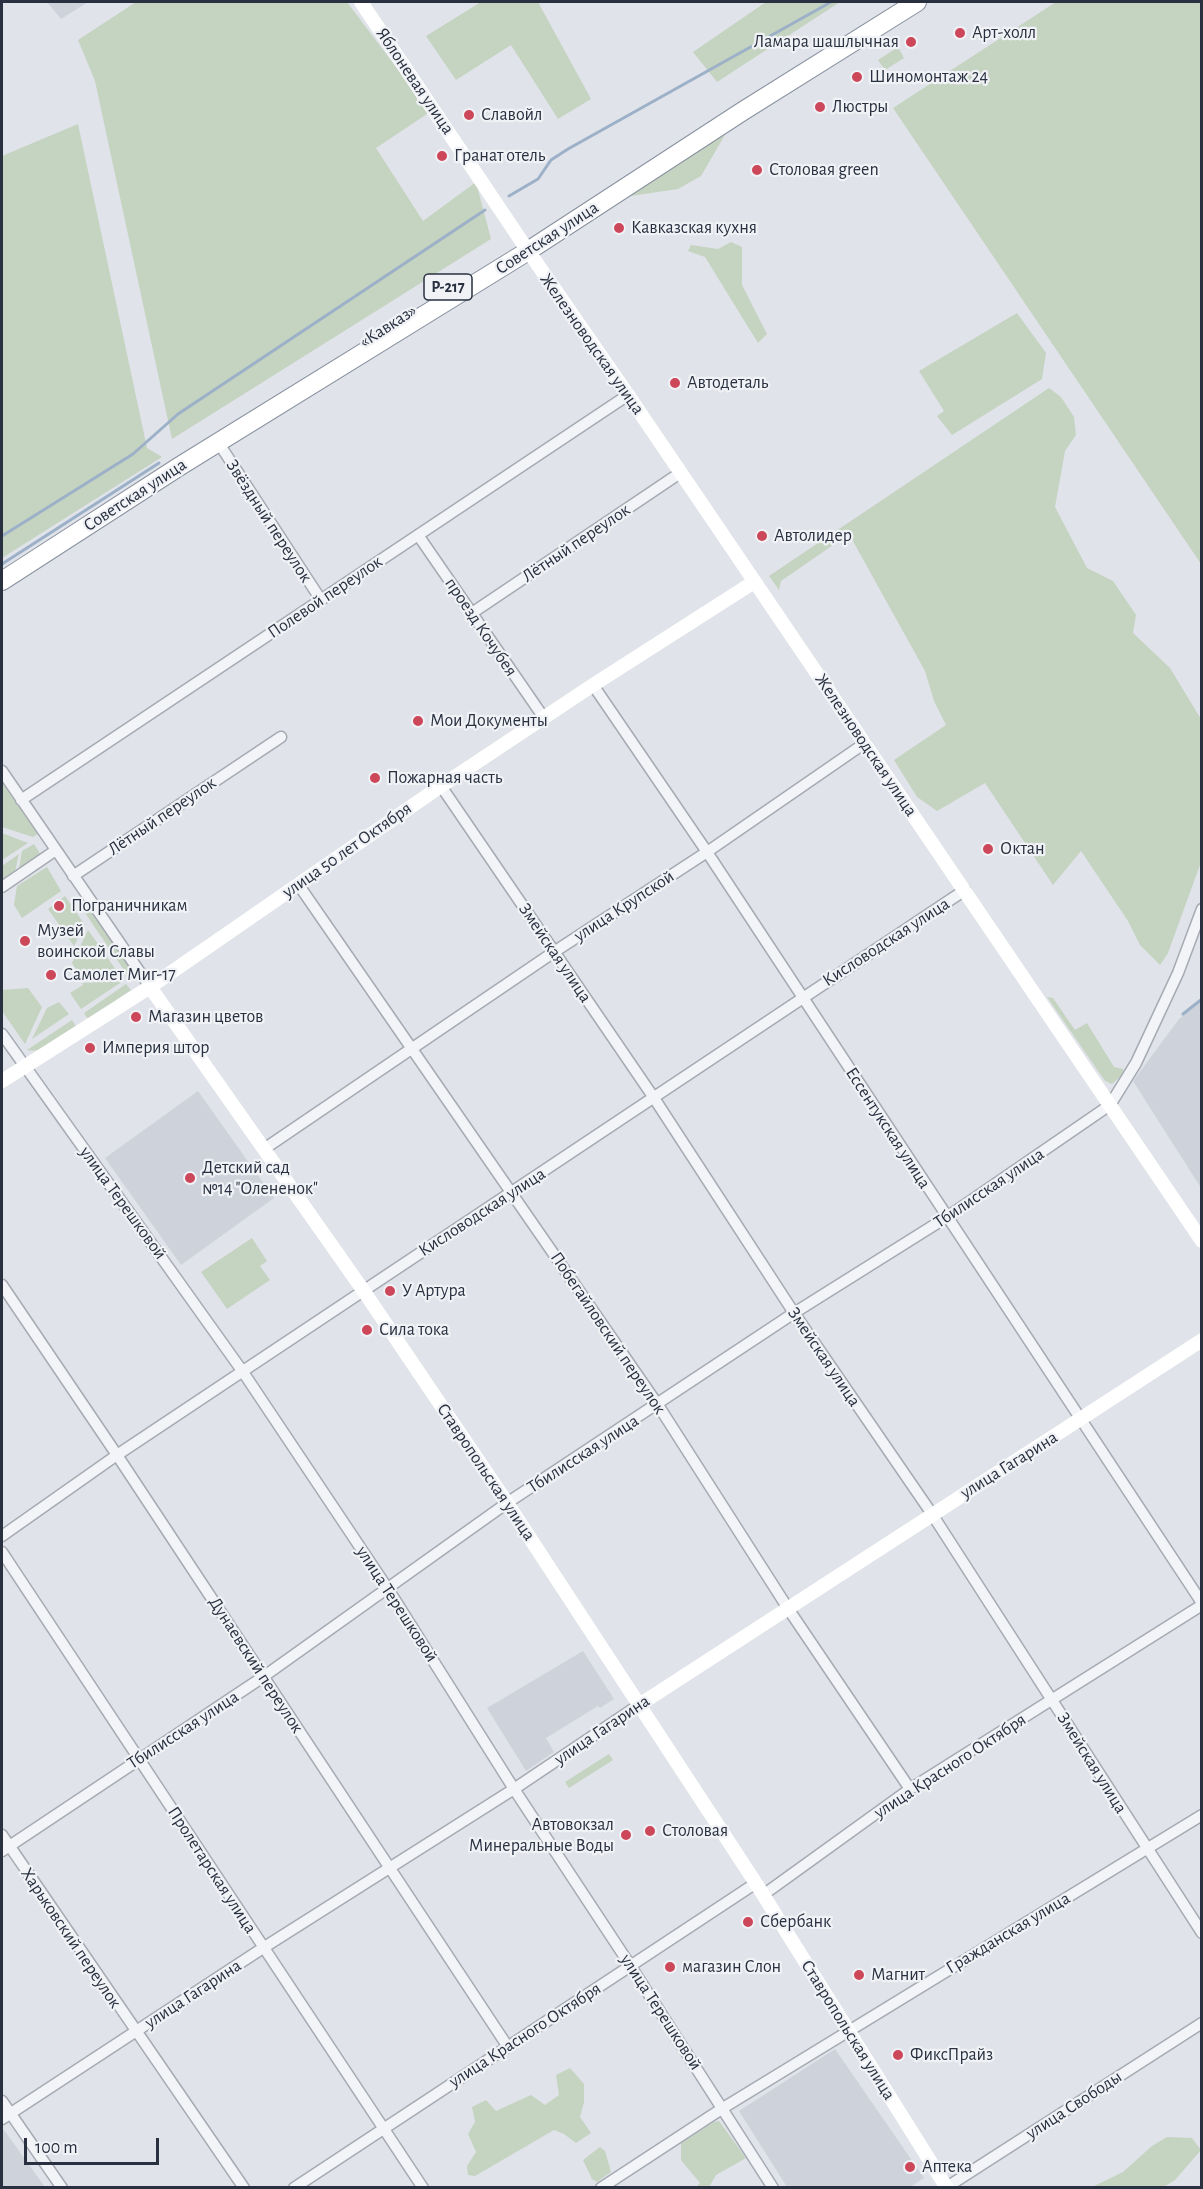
<!DOCTYPE html>
<meta charset="utf-8">
<style>
body{margin:0}
#map{position:relative;width:1203px;height:2189px;overflow:hidden;background:#e0e3e9;font-family:"Alegreya Sans",sans-serif}
canvas{display:block}
.frame{position:absolute;inset:0;border:3px solid #293140;pointer-events:none}
.scale{position:absolute;left:24px;top:2138px;width:135px;height:27px;box-sizing:border-box;border:3px solid #293140;border-top:0;padding-left:8px;font-size:18px;line-height:21px;white-space:nowrap;color:#293140;-webkit-text-stroke:4px #f0f2f6;paint-order:stroke}
</style>
<div id="map">
<canvas width="1203" height="2189"></canvas>
<div class="frame"></div>
<div class="scale">100 m</div>
</div>
<script>
const c = document.querySelector('canvas').getContext('2d');
c.lineJoin = 'round';
function fill(path, color) { c.fillStyle = color; c.fill(path, 'evenodd'); }
function trace(path, color, width, dash) { c.strokeStyle = color; c.lineWidth = width; c.lineCap = dash ? 'butt' : 'round'; c.setLineDash(dash || []); c.stroke(path); }
function label(font, color, halo, rows, align = 'center') {
  c.font = font + ' "Alegreya Sans",sans-serif'; c.lineWidth = 4.5; c.setLineDash([]); c.textBaseline = 'middle'; c.strokeStyle = halo; c.fillStyle = color; for (const [text, x, y, turn = 0] of rows) {
    c.save(); c.translate(x, y); c.rotate((+turn || 0) * Math.PI / 180); c.textAlign = isNaN(turn) ? turn : align; if (halo) c.strokeText(text, 0, 0); c.fillText(text, 0, 0); c.restore();
  }
}
fill(new Path2D(`
 M 47,2 L 88,2 L 61,19 Z
 M 1201,1001 L 1201,1188 L 1133,1081 L 1179,1019 Z
 M 198,1091 L 274,1198 L 181,1265 L 105,1158 Z
 M 583,1651 L 614,1699 L 600,1708 L 598,1706 L 546,1738 L 554,1752 L 526,1771 L 487,1708 Z
 M 835,2049 L 924,2178 L 910,2187 L 787,2187 L 739,2111 Z
 M 4,2130 L 45,2187 L 2,2187 L 2,2132 Z`), '#ced2db');
fill(new Path2D(`
 M 136,2 L 347,2 L 430,112 L 376,148 L 423,221 L 476,182 L 491,239 L 172,439 L 95,81 L 78,40 Z
 M 481,2 L 538,2 L 591,99 L 558,119 L 511,45 L 456,80 L 426,36 Z
 M 766,2 L 840,2 L 717,82 L 693,52 Z
 M 1056,2 L 1201,2 L 1201,564 L 893,108 Z
 M 898,47 L 904,58 L 885,70 L 878,60 Z
 M 78,124 L 147,448 L 162,457 L 2,558 L 2,156 Z
 M 729,128 L 701,176 L 678,189 L 624,197 Z
 M 731,242 L 742,247 L 742,285 L 767,334 L 758,343 L 705,257 L 688,251 L 691,245 L 718,249 Z
 M 1017,313 L 1046,353 L 1042,379 L 952,435 L 937,416 L 944,411 L 919,371 Z
 M 1049,388 L 1061,397 L 1074,417 L 1076,435 L 1065,451 L 1055,507 L 1087,568 L 1113,581 L 1136,615 L 1133,633 L 1170,668 L 1201,719 L 1201,862 L 1168,953 L 1160,965 L 1140,945 L 1128,921 L 1081,851 L 1053,885 L 985,783 L 937,811 L 917,797 L 894,760 L 946,725 L 934,701 L 925,671 L 849,534 L 781,581 L 779,590 L 769,576 Z
 M 2,780 L 39,833 L 33,837 L 2,827 Z
 M 2,833 L 28,843 L 2,860 Z
 M 34,844 L 42,857 L 18,874 L 22,851 Z
 M 19,854 L 14,876 L 2,885 L 2,866 Z
 M 47,867 L 61,891 L 22,918 L 14,905 L 17,886 Z
 M 65,896 L 85,925 L 74,946 L 48,909 Z
 M 89,907 L 135,974 L 128,976 L 83,910 Z
 M 88,930 L 121,977 L 82,978 L 72,963 Z
 M 123,981 L 81,1009 L 70,993 L 83,985 L 82,983 Z
 M 126,984 L 131,990 L 88,1019 L 84,1013 Z
 M 28,988 L 42,1007 L 25,1044 L 2,1011 L 2,990 Z
 M 1047,997 L 1053,998 L 1075,1030 L 1087,1023 L 1114,1067 L 1123,1069 L 1123,1074 L 1112,1084 L 1105,1081 Z
 M 59,1002 L 69,1014 L 32,1039 L 47,1008 Z
 M 72,1020 L 77,1028 C 63,1037 45,1054 27,1050 Z
 M 252,1238 L 267,1261 L 260,1266 L 270,1280 L 227,1309 L 201,1272 Z
 M 609,1754 L 613,1760 L 569,1788 L 565,1782 Z
 M 570,2068 L 584,2084 L 584,2102 L 580,2117 L 591,2133 L 576,2143 L 564,2134 L 554,2130 L 475,2176 L 468,2175 L 467,2166 L 476,2152 L 468,2134 L 475,2122 L 472,2107 L 486,2100 L 496,2111 L 531,2095 L 545,2105 L 559,2095 L 556,2075 Z
 M 719,2121 L 746,2158 L 716,2175 L 709,2187 L 696,2187 L 700,2183 L 681,2160 L 681,2143 L 714,2122 Z
 M 1167,2137 L 1192,2138 L 1201,2150 L 1175,2180 L 1164,2187 L 1092,2187 L 1123,2172 L 1152,2146 Z
 M 600,2147 L 605,2151 L 611,2172 L 597,2182 L 592,2179 L 583,2160 Z`), '#c5d3c1');
trace(new Path2D(`
 M 509,196 L 538,179 L 551,160 L 568,149 L 831,2
 M 2,536 L 133,454 L 178,414 L 485,210
 M 2,564 L 159,463
 M 1183,1014 L 1202,999`), '#9cb1c8', 3);
const street = new Path2D(`
 M 218,442 L 321,600
 M 418,535 L 544,718
 M 472,613 L 680,473
 M 593,685 L 707,852 L 1202,1603
 M 2,771 L 150,987
 M 441,786 L 654,1098 L 794,1313 L 932,1514 L 1202,1933
 M 21,800 L 628,395
 M 73,876 L 281,737
 M 298,884 L 658,1405 L 789,1610 L 910,1789
 M 2,887 L 56,850
 M 2,1034 L 243,1372 L 388,1589 L 514,1789 L 630,1965 L 773,2188
 M 264,1149 L 554,952 L 707,852 L 865,743
 M 2,1285 L 117,1455 L 508,2047
 M 2,1536 L 117,1455 L 965,890
 M 2,1552 L 423,2188
 M 2,1835 L 244,2188
 M 2,1851 L 263,1677 L 507,1503 L 794,1313 L 947,1217 L 1110,1105 L 1136,1063 L 1178,973 L 1202,909
 M 763,1895 L 910,1789 L 1202,1605
 M 2,2101 L 62,2188
 M 2,2119 L 263,1948 L 514,1789 L 639,1705
 M 947,2187 L 1202,2023
 M 294,2188 L 756,1883
 M 601,2188 L 723,2108 L 1202,1815`);
const highway = new Path2D(`
 M 2,581 L 180,466 L 528,251 L 743,111 L 917,2`);
trace(street, '#a5aab3', 13);
trace(highway, '#88919f', 20);
trace(street, '#f3f4f7', 10);
trace(new Path2D(`
 M 361,2 L 522,242 L 628,395 L 1202,1241
 M 150,987 L 363,1290 L 507,1503 L 757,1885 L 947,2188
 M 2,1081 L 150,987 L 441,786 L 593,685 L 754,582
 M 639,1705 L 1202,1340`), '#fff', 14);
trace(highway, '#fff', 18);
for (const [x, y, r, color] of [
 [960,33,6,"#cc4759"],
 [911,42,6,"#cc4759"],
 [857,77,6,"#cc4759"],
 [820,107,6,"#cc4759"],
 [469,115,6,"#cc4759"],
 [442,156,6,"#cc4759"],
 [757,170,6,"#cc4759"],
 [619,228,6,"#cc4759"],
 [675,383,6,"#cc4759"],
 [762,536,6,"#cc4759"],
 [418,721,6,"#cc4759"],
 [375,778,6,"#cc4759"],
 [988,849,6,"#cc4759"],
 [59,906,6,"#cc4759"],
 [25,941,6,"#cc4759"],
 [51,975,6,"#cc4759"],
 [136,1017,6,"#cc4759"],
 [90,1048,6,"#cc4759"],
 [190,1178,6,"#cc4759"],
 [390,1291,6,"#cc4759"],
 [367,1330,6,"#cc4759"],
 [650,1831,6,"#cc4759"],
 [626,1835,6,"#cc4759"],
 [748,1922,6,"#cc4759"],
 [670,1967,6,"#cc4759"],
 [859,1975,6,"#cc4759"],
 [898,2055,6,"#cc4759"],
 [910,2167,6,"#cc4759"]
]) { const dot = new Path2D(); dot.arc(x, y, r, 0, 2 * Math.PI); c.fillStyle = color; c.fill(dot); trace(dot, '#f0f2f6', 2); }
for (const [x, y, w] of [
 [448,287,48]
]) { const box = new Path2D(); box.roundRect(x - w / 2, y - 13, w, 26, 4.5); c.fillStyle = '#f0f2f6'; c.fill(box); trace(box, '#293140', 1.5); }
label('bold 16px', '#293140', null, [
 ["Р-217",448,287]
]);
label('18px', '#293140', '#f0f2f6', [
 ["Арт-холл",972,33],
 ["Ламара шашлычная",899,42,"right"],
 ["Шиномонтаж 24",869,77],
 ["Люстры",832,107],
 ["Славойл",481,115],
 ["Гранат отель",454,156],
 ["Столовая green",769,170],
 ["Кавказская кухня",631,228],
 ["Автодеталь",687,383],
 ["Автолидер",774,536],
 ["Мои Документы",430,721],
 ["Пожарная часть",387,778],
 ["Октан",1000,849],
 ["Пограничникам",71,906],
 ["Музей",37,931],
 ["воинской Славы",37,952],
 ["Самолет Миг-17",63,975],
 ["Магазин цветов",148,1017],
 ["Империя штор",102,1048],
 ["Детский сад",202,1168],
 ["№14 \"Олененок\"",202,1189],
 ["У Артура",402,1291],
 ["Сила тока",379,1330],
 ["Автовокзал",614,1825,"right"],
 ["Минеральные Воды",614,1846,"right"],
 ["Столовая",662,1831],
 ["Сбербанк",760,1922],
 ["магазин Слон",682,1967],
 ["Магнит",871,1975],
 ["ФиксПрайз",910,2055],
 ["Аптека",922,2167]
], 'left');
label('18px', '#293140', '#f0f2f6', [
 ["Яблоневая улица",415,81,56],
 ["Советская улица",547,238,-33],
 ["«Кавказ»",388,326,-33],
 ["Железноводская улица",592,344,55],
 ["Советская улица",135,495,-33],
 ["Звёздный переулок",269,521,57],
 ["Лётный переулок",576,543,-34],
 ["Полевой переулок",325,597,-34],
 ["проезд Кочубея",481,627,56],
 ["Железноводская улица",866,745,56],
 ["Лётный переулок",162,816,-34],
 ["улица 50 лет Октября",347,850,-35],
 ["улица Крупской",624,906,-33],
 ["Кисловодская улица",886,942,-33],
 ["Змейская улица",555,953,56],
 ["Ессентукская улица",888,1128,57],
 ["Тбилисская улица",989,1188,-34],
 ["улица Терешковой",123,1203,54],
 ["Кисловодская улица",482,1212,-33],
 ["Побегайловский переулок",608,1333,56],
 ["Змейская улица",824,1357,56],
 ["Тбилисская улица",583,1454,-33],
 ["улица Гагарина",1009,1465,-32],
 ["Ставропольская улица",486,1472,56],
 ["улица Терешковой",397,1604,57],
 ["Дунаевский переулок",256,1665,57],
 ["Тбилисская улица",183,1730,-33],
 ["улица Гагарина",602,1730,-34],
 ["Змейская улица",1092,1763,58],
 ["улица Красного Октября",950,1766,-33],
 ["Пролетарская улица",212,1870,57],
 ["Гражданская улица",1008,1933,-31],
 ["Харьковский переулок",71,1938,56],
 ["улица Гагарина",193,1994,-33],
 ["улица Терешковой",661,2012,57],
 ["Ставропольская улица",848,2030,58],
 ["улица Красного Октября",525,2035,-33],
 ["улица Свободы",1074,2105,-33]
]);
</script>
